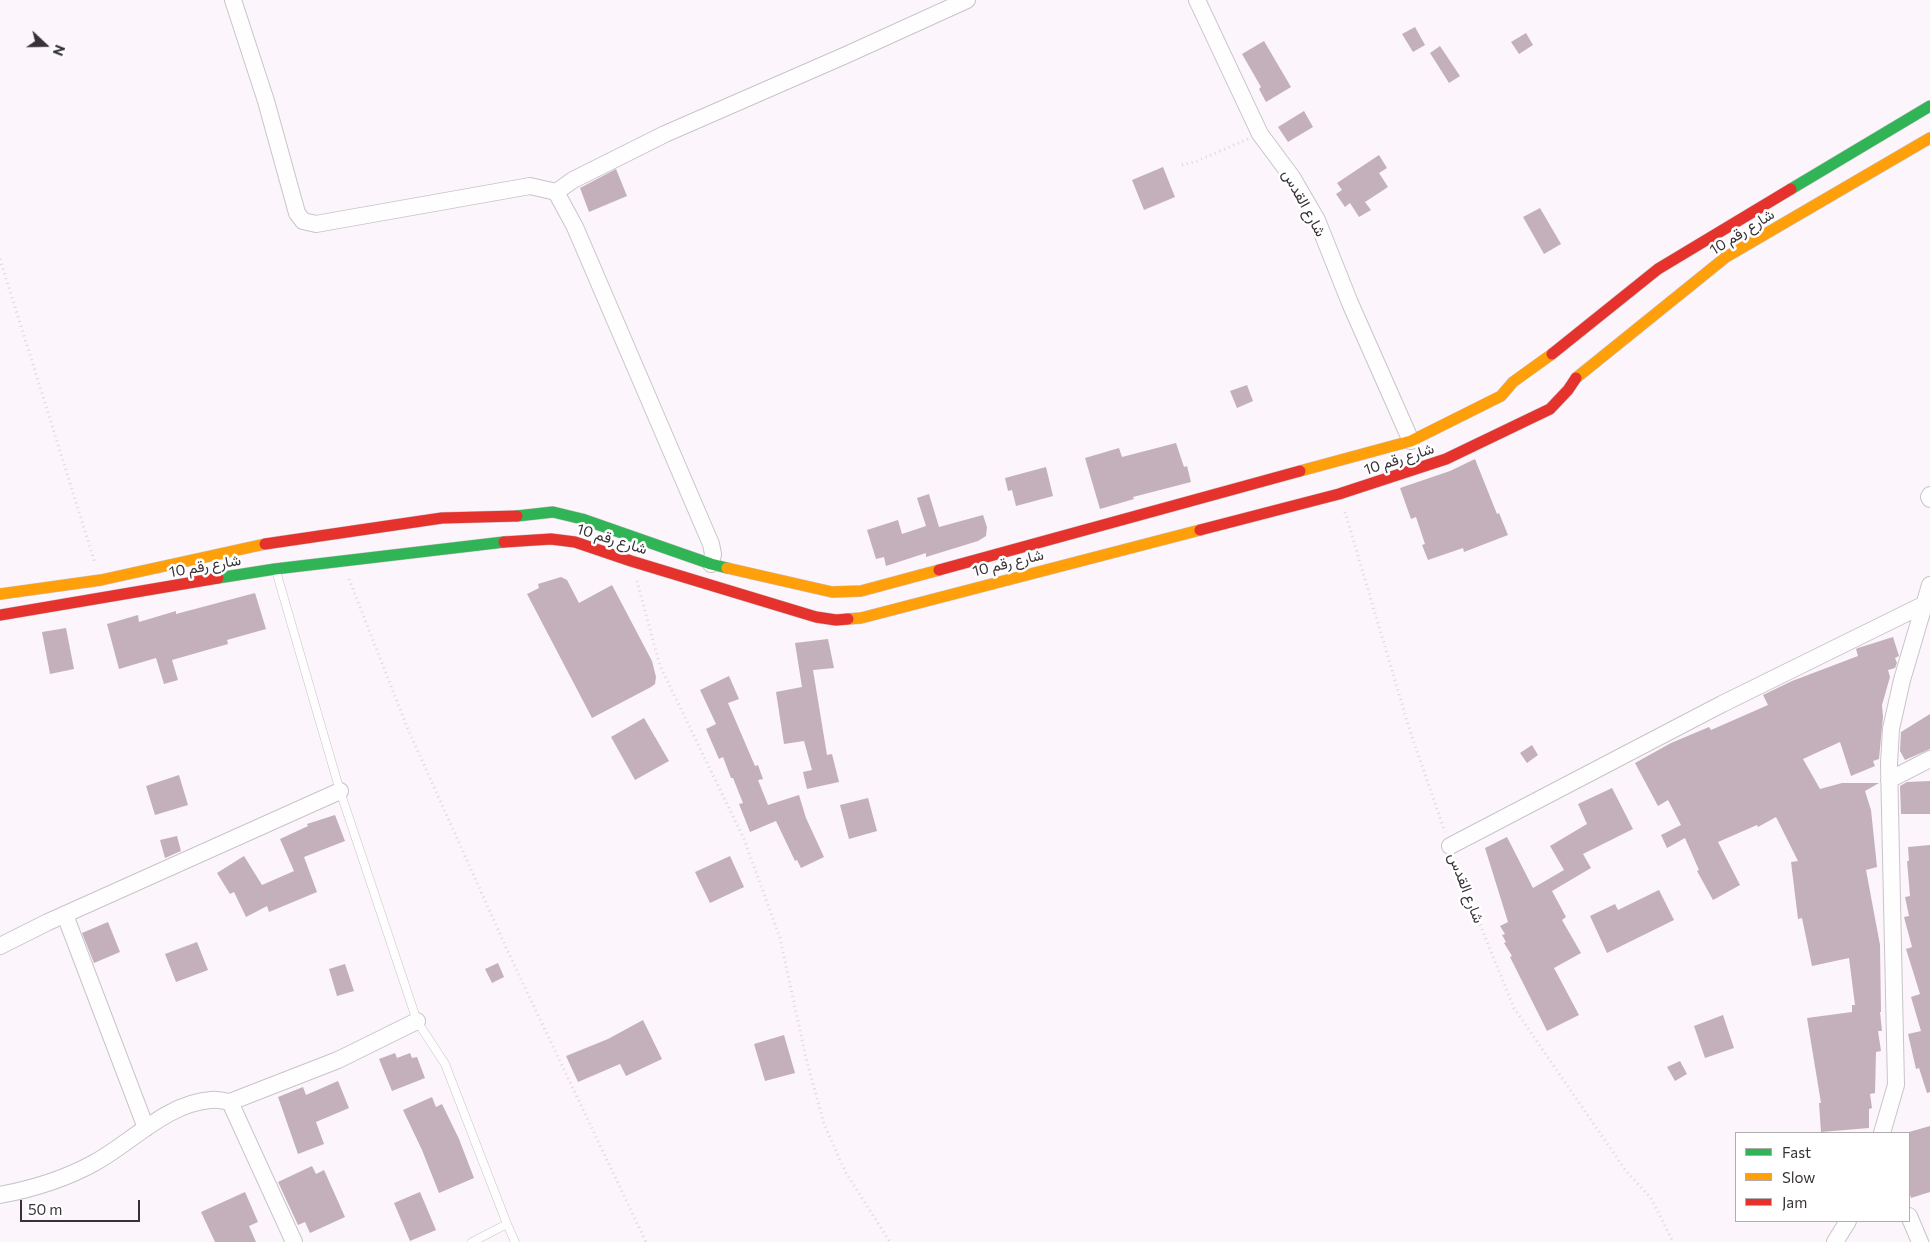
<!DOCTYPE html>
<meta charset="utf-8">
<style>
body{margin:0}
#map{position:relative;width:1930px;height:1242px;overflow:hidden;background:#fcf5fb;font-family:Commissioner,sans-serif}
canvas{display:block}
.legend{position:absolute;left:1735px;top:1132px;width:175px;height:90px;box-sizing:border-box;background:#fff;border:1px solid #afadaf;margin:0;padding:6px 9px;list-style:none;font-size:15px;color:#383237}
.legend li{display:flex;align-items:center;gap:10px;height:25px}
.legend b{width:25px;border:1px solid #afadaf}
.north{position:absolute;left:20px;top:20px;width:50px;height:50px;-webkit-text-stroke:4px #fff;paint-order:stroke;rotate:111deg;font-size:14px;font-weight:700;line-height:20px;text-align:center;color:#383237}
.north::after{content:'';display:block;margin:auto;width:18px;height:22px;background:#383237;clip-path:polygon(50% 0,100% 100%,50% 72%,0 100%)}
.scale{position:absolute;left:20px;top:1200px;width:120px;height:22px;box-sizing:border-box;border:2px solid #383237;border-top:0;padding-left:6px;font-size:15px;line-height:18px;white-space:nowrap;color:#383237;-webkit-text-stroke:4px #fff;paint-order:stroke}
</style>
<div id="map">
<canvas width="1930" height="1242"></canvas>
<ul class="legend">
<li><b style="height:6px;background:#30b455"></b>Fast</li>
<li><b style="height:6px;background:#ff9f0a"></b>Slow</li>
<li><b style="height:6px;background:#e5322d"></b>Jam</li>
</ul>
<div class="north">N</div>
<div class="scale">50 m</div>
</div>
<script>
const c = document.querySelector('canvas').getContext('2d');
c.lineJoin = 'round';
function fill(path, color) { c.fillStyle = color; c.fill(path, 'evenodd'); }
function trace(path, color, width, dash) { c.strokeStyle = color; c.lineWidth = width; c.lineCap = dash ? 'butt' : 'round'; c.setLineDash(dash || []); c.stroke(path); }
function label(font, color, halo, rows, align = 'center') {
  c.font = font + ' Commissioner,Vazirmatn,sans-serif'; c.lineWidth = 5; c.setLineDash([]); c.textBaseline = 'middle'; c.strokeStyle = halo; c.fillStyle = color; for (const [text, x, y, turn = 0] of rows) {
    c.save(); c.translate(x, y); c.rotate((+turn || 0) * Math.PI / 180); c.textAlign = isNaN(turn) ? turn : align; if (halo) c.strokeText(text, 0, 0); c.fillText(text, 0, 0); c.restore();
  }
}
fill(new Path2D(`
 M 1415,27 L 1425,45 L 1413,52 L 1402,34 Z
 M 1526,33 L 1533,45 L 1519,54 L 1511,42 Z
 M 1264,41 L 1291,87 L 1266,102 L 1259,89 L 1261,87 L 1242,54 Z
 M 1440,46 L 1460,76 L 1449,83 L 1430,53 Z
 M 1304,111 L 1313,127 L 1288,142 L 1278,127 Z
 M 1379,155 L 1387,168 L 1379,173 L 1388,187 L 1365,202 L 1371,210 L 1359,217 L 1350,203 L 1345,207 L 1336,194 L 1342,190 L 1337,183 Z
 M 1163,167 L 1175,197 L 1144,210 L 1132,180 Z
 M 616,169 L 627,196 L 589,212 L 580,188 Z
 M 1540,208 L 1561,244 L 1544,254 L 1523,217 Z
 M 1247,385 L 1253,401 L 1237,408 L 1230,391 Z
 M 1176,443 L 1184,467 L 1187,466 L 1191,482 L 1133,497 L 1134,499 L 1100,509 L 1085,458 L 1119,448 L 1122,457 Z
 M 1475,459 L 1497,514 L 1499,513 L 1508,535 L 1464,552 L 1463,548 L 1428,560 L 1422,545 L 1425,544 L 1416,517 L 1411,519 L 1400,488 L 1450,471 Z
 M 1046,467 L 1053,496 L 1016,506 L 1012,490 L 1008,491 L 1005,478 Z
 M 929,494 L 939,527 L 983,515 L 987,527 L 986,536 L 978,541 L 926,557 L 926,553 L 886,566 L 884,557 L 876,559 L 867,530 L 898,520 L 902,534 L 926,526 L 917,498 Z
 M 561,577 L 567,580 L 579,603 L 612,585 L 652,661 L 656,677 L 655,684 L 651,687 L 592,718 L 527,594 L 539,588 L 538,584 Z
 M 255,593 L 266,629 L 227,640 L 228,644 L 172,660 L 178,680 L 164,684 L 156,658 L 119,669 L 107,624 L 138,615 L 139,622 L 176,611 L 176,614 Z
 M 66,628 L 74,669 L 50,674 L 42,632 Z
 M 1893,637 L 1899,656 L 1895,658 L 1897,663 L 1895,668 L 1888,670 L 1890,677 L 1882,705 L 1883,717 L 1879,759 L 1873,761 L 1875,766 L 1851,776 L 1840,742 L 1803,759 L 1820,789 L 1842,783 L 1879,783 L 1865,791 L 1871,810 L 1877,867 L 1866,870 L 1880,945 L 1881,1012 L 1880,1012 L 1882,1031 L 1878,1031 L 1881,1051 L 1876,1052 L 1875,1093 L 1870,1094 L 1872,1108 L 1869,1109 L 1869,1128 L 1821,1132 L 1819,1103 L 1821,1103 L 1807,1018 L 1852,1012 L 1852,1005 L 1855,1005 L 1849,958 L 1812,966 L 1802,918 L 1798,919 L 1791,862 L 1798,861 L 1776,817 L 1758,827 L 1757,825 L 1718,842 L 1740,885 L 1713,900 L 1697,871 L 1699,870 L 1685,838 L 1667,848 L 1661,835 L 1681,825 L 1668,800 L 1658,806 L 1635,763 L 1671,743 L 1709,727 L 1711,730 L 1768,705 L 1763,695 L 1792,681 L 1858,656 L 1856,649 L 1858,648 Z
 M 828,639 L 834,668 L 813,670 L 827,755 L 832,754 L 839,782 L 807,789 L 803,772 L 812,770 L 804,741 L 784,744 L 776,692 L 802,687 L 795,643 Z
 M 729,676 L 739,699 L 728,703 L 755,766 L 758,765 L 763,779 L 758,780 L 768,805 L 799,795 L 806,818 L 824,857 L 801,868 L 797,860 L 795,861 L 776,821 L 750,832 L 739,804 L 743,803 L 733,778 L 731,778 L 723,757 L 719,759 L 706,729 L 716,724 L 700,690 Z
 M 1930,714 L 1930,749 L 1905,760 L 1900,751 L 1901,732 Z
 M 644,718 L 669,761 L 635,780 L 611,737 Z
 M 1532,745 L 1538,755 L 1527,763 L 1520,753 Z
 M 179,775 L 188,805 L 155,815 L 146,786 Z
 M 1930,781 L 1930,814 L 1901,814 L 1900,786 L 1907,782 Z
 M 1612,788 L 1633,829 L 1583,854 L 1591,868 L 1552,891 L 1566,917 L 1562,920 L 1581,953 L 1554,968 L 1579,1015 L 1547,1031 L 1510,957 L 1512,956 L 1504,943 L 1506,942 L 1502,935 L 1505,934 L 1500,926 L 1508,922 L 1485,848 L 1507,837 L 1533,888 L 1564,870 L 1550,846 L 1587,824 L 1578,804 Z
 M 868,798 L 877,831 L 849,839 L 840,805 Z
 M 335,815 L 345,841 L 304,857 L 317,892 L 269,912 L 267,906 L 246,917 L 234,892 L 230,894 L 217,873 L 244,856 L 262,885 L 294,871 L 280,839 L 308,826 L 307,824 Z
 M 177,836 L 181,851 L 165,858 L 160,840 Z
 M 1930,845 L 1930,1092 L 1927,1093 L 1919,1068 L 1916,1069 L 1908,1034 L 1921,1031 L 1911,997 L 1920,994 L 1906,949 L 1912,947 L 1904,917 L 1909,916 L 1905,897 L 1910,896 L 1907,861 L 1909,861 L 1908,847 Z
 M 730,856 L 744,887 L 710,903 L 695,872 Z
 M 1659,890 L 1674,920 L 1607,953 L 1590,916 L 1615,904 L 1618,910 Z
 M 108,922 L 120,952 L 94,963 L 82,933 Z
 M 197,942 L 208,970 L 176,982 L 165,954 Z
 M 498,963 L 504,977 L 492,983 L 485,969 Z
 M 345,964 L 354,991 L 337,996 L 329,969 Z
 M 1723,1015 L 1734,1048 L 1705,1058 L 1694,1026 Z
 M 643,1020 L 662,1059 L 626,1076 L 620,1064 L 578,1082 L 566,1056 L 608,1039 Z
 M 784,1035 L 795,1073 L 765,1081 L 754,1044 Z
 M 395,1053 L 397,1058 L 410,1053 L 412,1058 L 417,1057 L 425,1078 L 392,1091 L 379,1059 Z
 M 1680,1061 L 1687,1074 L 1675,1081 L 1667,1067 Z
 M 338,1081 L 349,1108 L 316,1122 L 324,1144 L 298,1154 L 278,1097 L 303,1087 L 306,1095 Z
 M 432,1097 L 436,1107 L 442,1104 L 459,1139 L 474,1178 L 439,1193 L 422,1150 L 403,1110 Z
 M 1930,1126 L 1930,1192 L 1911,1198 L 1909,1191 L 1909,1132 Z
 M 312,1166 L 316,1174 L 324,1170 L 345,1217 L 310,1233 L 305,1222 L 298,1225 L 278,1182 Z
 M 245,1192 L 258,1222 L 249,1226 L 256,1242 L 215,1242 L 201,1212 Z
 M 420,1192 L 436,1230 L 410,1241 L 394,1203 Z`), '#c3b0bb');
const lane = new Path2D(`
 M 276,571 L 340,791 L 417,1021 L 445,1064 L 507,1224 L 472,1242
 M 507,1224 L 515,1242`);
const street = new Path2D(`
 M 233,0 L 266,101 L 297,213 L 303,221 L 316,224 L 530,186 L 556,192 L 575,227 L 711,544 L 713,554 L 711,564
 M 1197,0 L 1260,134 L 1292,177 L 1317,220 L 1350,303 L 1411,441
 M 556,192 L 573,180 L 665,134 L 846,55 L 967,0
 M 1930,495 L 1929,497 L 1930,499
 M 1889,780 L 1930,759
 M 1450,846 L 1722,704 L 1925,604
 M 65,915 L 146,1128
 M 0,946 L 48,922 L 340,791
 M 1882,1133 L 1896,1085 L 1889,764 L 1891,729 L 1902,680 L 1930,585
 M 0,1195 C 32,1189 65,1179 94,1163 C 131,1143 167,1103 211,1100 C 217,1099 224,1101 230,1102
 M 1909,1216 L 1920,1242
 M 294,1242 L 230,1102 L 338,1060 L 417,1021
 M 1835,1242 L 1848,1221`);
const fast = new Path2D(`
 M 1791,189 L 1930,106
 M 517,516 L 553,512 L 582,519 L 711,564 L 727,568
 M 218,578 L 275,569 L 504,542`);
const slow = new Path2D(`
 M 1576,378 L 1726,257 L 1930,138
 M 1300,471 L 1411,441 L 1501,396 L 1513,382 L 1552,354
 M 727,568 L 832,592 L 861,591 L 939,570
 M 0,594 L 101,580 L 265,544
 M 848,619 L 861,618 L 1200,530`);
const jam = new Path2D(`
 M 1552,354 L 1658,269 L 1791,189
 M 1200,530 L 1339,494 L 1446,459 L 1550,409 L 1568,390 L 1576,378
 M 504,542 L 551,539 L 575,542 L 631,561 L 816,617 L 836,620 L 848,619
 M 265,544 L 442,518 L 517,516
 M 939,570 L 1300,471
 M 0,615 L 218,578`);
trace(lane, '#c9c4c8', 9);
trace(street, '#c9c4c8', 18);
trace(fast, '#c9c4c8', 12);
trace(slow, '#c9c4c8', 12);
trace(jam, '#c9c4c8', 12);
trace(new Path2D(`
 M 1182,165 L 1197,161 L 1248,139
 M 0,259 L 95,563
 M 1345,512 L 1410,731 L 1445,832
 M 349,579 L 407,727 L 509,954 L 646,1242
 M 637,581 L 660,666 L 744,839 L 780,938 L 806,1058 L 824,1124 L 846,1173 L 890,1242
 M 1455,859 L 1468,895 L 1514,1008 L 1626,1171 L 1651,1198 L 1673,1242`), '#dad8da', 3, [1, 4]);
trace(lane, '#fffefe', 8);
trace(street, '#fffefe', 16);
trace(fast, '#30b455', 11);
trace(slow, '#ff9f0a', 11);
trace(jam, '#e5322d', 11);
label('15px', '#383237', '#fff', [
 ["شارع القدس",1304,203,61],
 ["شارع رقم 10",1742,232,-32],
 ["شارع رقم 10",1399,459,-18],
 ["شارع رقم 10",612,539,17],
 ["شارع رقم 10",1008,563,-14],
 ["شارع رقم 10",205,566,-10],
 ["شارع القدس",1466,888,69]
]);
</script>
